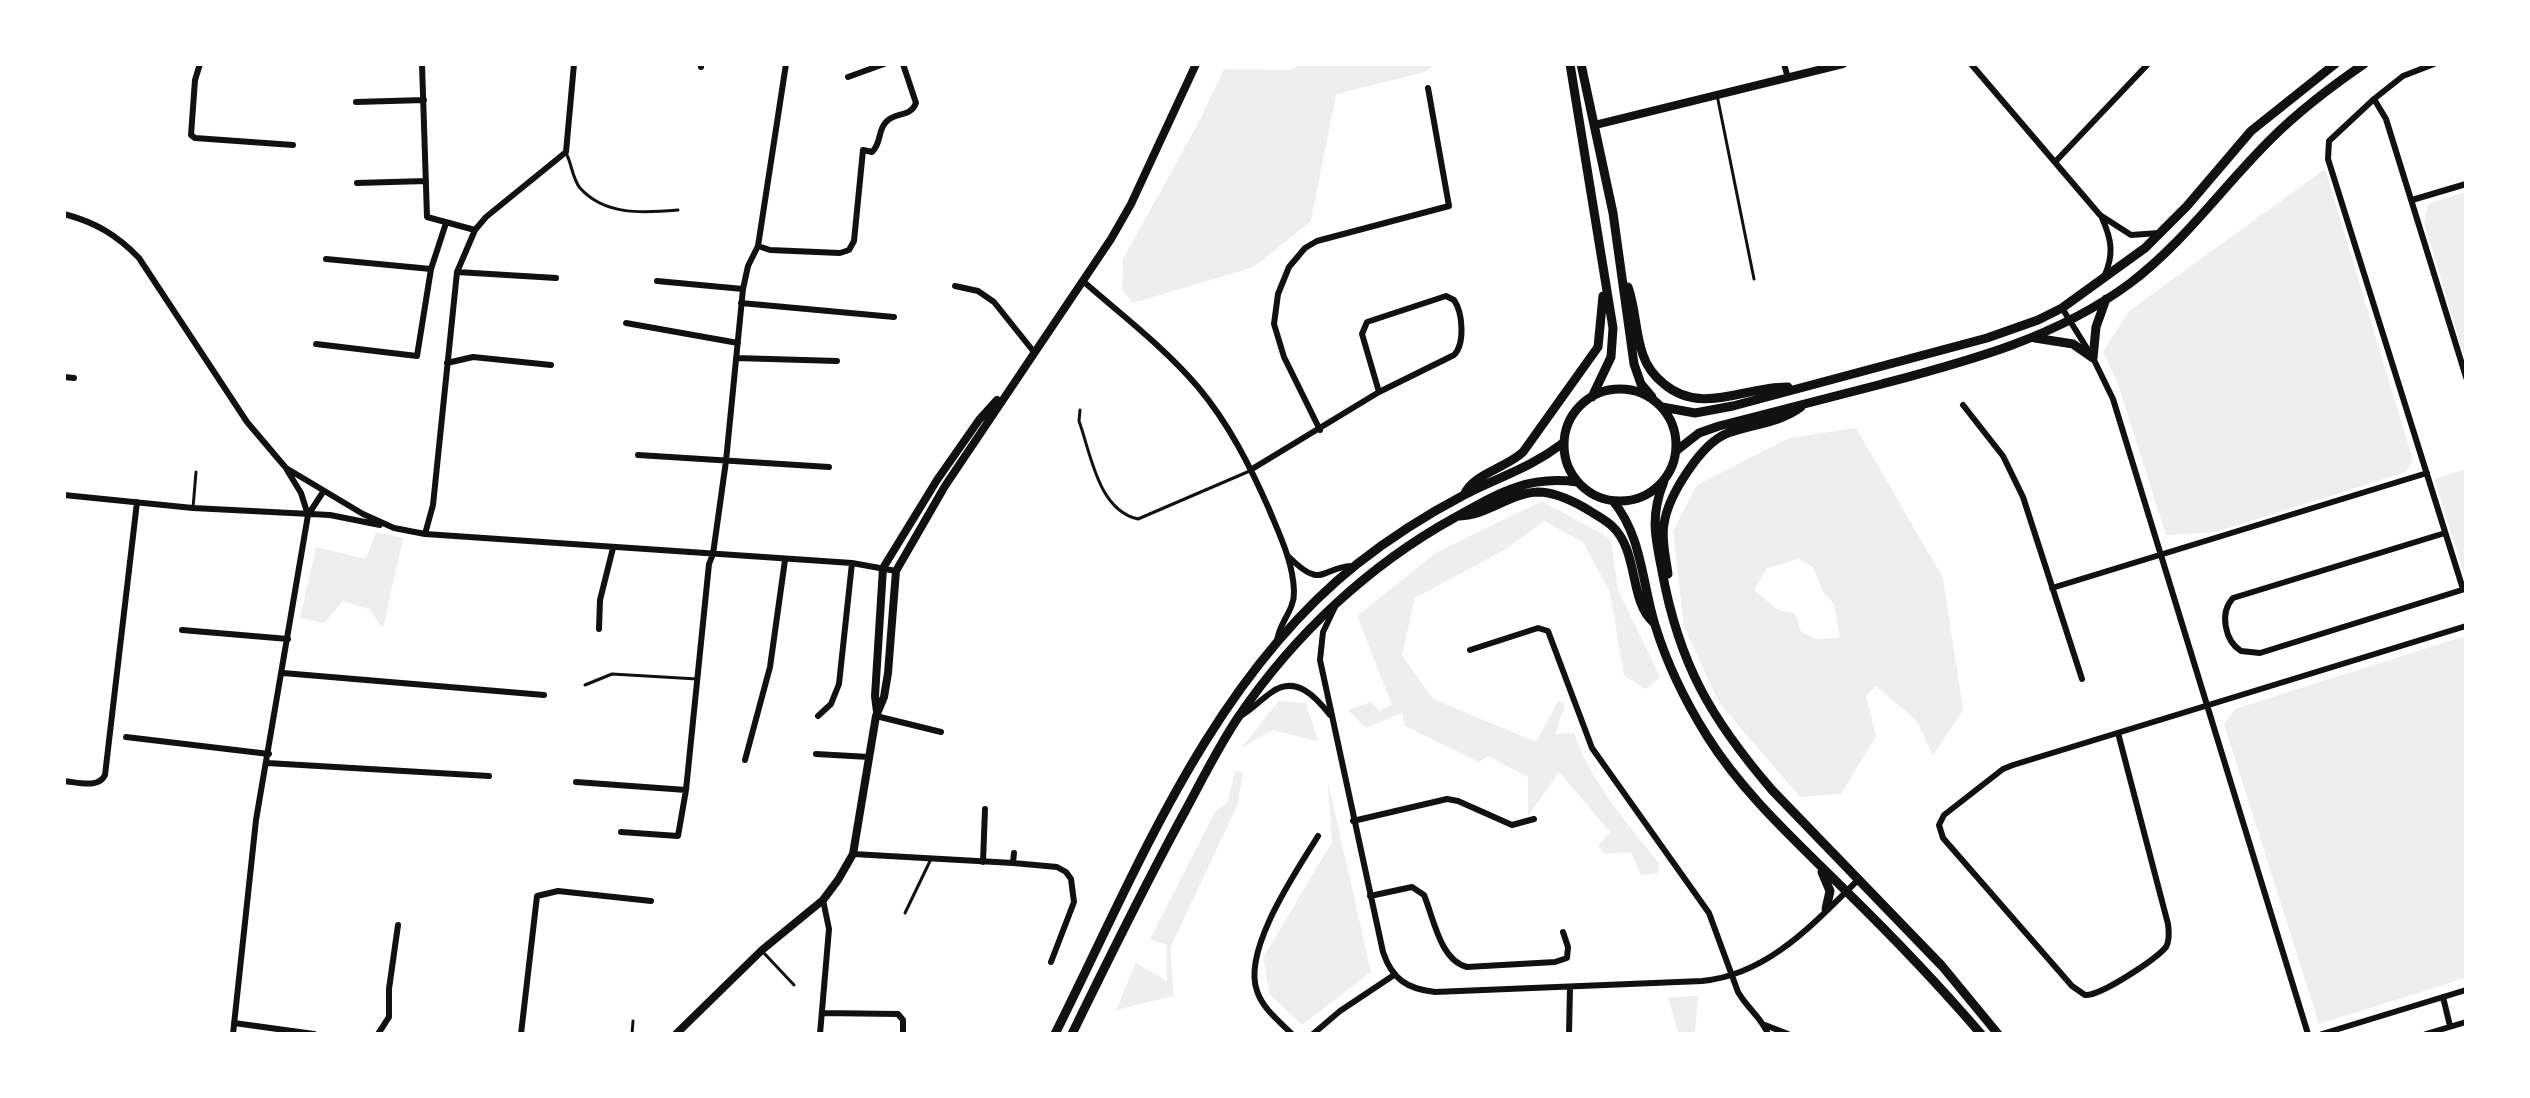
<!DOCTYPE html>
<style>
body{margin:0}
#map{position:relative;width:2530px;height:1098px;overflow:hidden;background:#fff;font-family:Barlow,sans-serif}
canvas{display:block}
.frame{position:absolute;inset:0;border:66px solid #fff;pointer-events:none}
</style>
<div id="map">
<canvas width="2530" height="1098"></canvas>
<div class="frame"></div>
</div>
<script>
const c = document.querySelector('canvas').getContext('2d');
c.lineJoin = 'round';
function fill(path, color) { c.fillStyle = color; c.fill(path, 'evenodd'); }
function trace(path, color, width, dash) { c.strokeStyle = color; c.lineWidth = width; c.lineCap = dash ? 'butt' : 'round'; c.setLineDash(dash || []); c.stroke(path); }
fill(new Path2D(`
 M 1298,65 L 1434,65 L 1425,72 L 1336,94 L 1311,221 L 1254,267 L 1133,303 L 1122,290 L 1123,259 L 1200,120 L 1224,69 L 1292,70 Z
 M 2325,169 L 2413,460 L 2406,472 L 2216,532 L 2166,535 L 2117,381 L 2103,352 L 2129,311 Z
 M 2465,192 L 2466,192 L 2465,359 L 2424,223 L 2428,204 Z
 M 1856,428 L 1943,578 L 1963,710 L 1933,755 L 1916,720 L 1876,686 L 1866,696 L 1876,736 L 1841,794 L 1800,797 L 1719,703 L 1684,627 L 1673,531 L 1697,485 L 1789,438 ZM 1799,559 L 1813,567 L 1823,592 L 1834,604 L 1840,638 L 1816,639 L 1801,632 L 1795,613 L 1778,610 L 1754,590 L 1767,568 Z
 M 2465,469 L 2466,469 L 2465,577 L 2434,479 Z
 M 1542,501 L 1611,539 L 1618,590 L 1660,677 L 1646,689 L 1624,676 L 1610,592 L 1583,542 L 1544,521 L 1506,549 L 1415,598 L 1402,655 L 1433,699 L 1536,742 L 1558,701 L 1565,705 L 1555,734 L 1574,733 C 1592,784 1626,822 1659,863 L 1658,873 L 1641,875 L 1631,852 L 1605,854 L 1598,846 L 1610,832 L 1559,772 L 1528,816 L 1528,777 L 1488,756 L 1479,762 L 1405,726 L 1402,713 L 1366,728 L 1348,710 L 1371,702 L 1379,711 L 1392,705 L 1357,616 L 1437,552 Z
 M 376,532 L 403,538 L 383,628 L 369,609 L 343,601 L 324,623 L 300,618 L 316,547 L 366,559 Z
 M 2465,636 L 2465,978 L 2319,1024 L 2224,724 L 2235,709 Z
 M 1279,701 L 1306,703 L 1318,741 L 1273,730 L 1241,748 Z
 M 1235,771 L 1243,772 L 1237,806 L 1170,948 L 1174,996 L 1116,1010 L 1136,963 L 1167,981 L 1167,945 L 1150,939 L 1215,812 L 1228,802 Z
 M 1328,782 L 1371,972 L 1302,1025 L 1270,995 L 1263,958 L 1332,842 Z
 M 1698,996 L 1695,1033 L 1678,1033 L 1668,997 Z`), '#eee');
trace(new Path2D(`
 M 1717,95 L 1754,279
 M 566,153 C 572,164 572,178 580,188 C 605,216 644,213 678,210
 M 1080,410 L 1079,421 C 1091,454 1098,510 1138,519 L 1252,470
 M 193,508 L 196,472
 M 585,685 L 612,674 L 697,679
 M 905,913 L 931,859
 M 763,952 L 794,985
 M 632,1034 L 633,1021`), '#111', 3);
trace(new Path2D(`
 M 200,64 L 195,80 L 191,135 L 195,138 L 293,145
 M 422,64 L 427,217 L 475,230
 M 1784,64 L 1788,78
 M 1971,64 L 2100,215 L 2131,235 L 2159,233
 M 701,67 L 701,64
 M 848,77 L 884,64
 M 2374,99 L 2403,76 L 2434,64
 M 356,102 L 424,100
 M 2055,162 L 2148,64
 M 357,183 L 426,181
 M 2412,200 L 2466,184
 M 64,214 C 95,222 117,235 139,258 L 247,422 L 286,468 L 363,514 L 394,528 L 425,534 L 852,563 L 896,571
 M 2102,218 C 2112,240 2114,255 2104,277
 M 758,246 L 770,250 L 840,253 L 849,250 L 854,241 L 863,150 L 872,152 C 882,143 877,130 887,121 C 896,112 911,117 916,103 L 903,64
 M 326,259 L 431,269
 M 457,272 L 556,278
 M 657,281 L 743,289
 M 1084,282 C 1123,316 1165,348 1198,387 C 1229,424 1250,466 1269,509 C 1280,536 1293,562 1294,591 C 1295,611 1278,623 1277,642
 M 955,286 L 978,291 L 994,302 L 1034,352
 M 741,303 L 894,317
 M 2062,308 L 2093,358 L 2113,399 L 2308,1034
 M 626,323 L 738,343
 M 316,344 L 417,356 L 431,269 L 446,223
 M 736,358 L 837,361
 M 447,363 L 473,357 L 551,365
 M 64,377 L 74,378
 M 1963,405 L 2003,456 L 2023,497 L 2082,679
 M 1320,430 L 1284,357 L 1274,324 L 1278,294 L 1289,267 L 1305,248 L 1317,241 L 1449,206 L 1428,88
 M 638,455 L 829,467
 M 1252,469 L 1379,392 L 1454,355 C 1465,344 1463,313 1454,300 L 1446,296 L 1367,322 L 1362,334 L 1379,392
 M 287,470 L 301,493 L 308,515
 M 64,495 L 193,508 L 330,515 L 380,525
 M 2445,533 L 2233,598 C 2219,613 2225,641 2241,651 L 2260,653 L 2465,589
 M 425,534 L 433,505 L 457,272 L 475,230 L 486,217 L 566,152 L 574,64
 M 1289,557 C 1324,592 1322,565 1355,566
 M 2052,588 L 2427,473
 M 2463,589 L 2328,159 L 2329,141 L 2374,99 L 2386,119 L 2466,377
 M 1335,607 L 1323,632 L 1320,660 L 1383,952 C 1392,979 1407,989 1435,992 L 1702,981 C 1768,975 1814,923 1859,879
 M 599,629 L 600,600 L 613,548
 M 182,630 L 288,639
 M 1470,650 L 1538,628 L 1548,631 L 1592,748 L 1709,913 L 1738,992 C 1747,1008 1762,1018 1768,1034
 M 283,673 L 544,695
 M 1242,715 C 1253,709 1261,699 1272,692 C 1296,675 1316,697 1330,715
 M 818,716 L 831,704 L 839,684 L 852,563
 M 876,716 L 941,732
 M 2118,733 L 2168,924 C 2169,931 2170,940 2166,947 C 2156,959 2101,996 2085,995 L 2072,986 L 1943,838 L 1939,825 L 1944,815 L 2003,769 L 2013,765 L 2466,626
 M 126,737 L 269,754
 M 816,754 L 869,757
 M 745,760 L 770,667 L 785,560
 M 267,763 L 489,776
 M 64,781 C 77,782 99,789 105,775 L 137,502
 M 576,782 L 686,790
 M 1353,821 L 1447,799 L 1458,801 L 1512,825 L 1534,819
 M 621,832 L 678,836 L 686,790 L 709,564 L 713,554 L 726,461 L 743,289 L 748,266 L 758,246 L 786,64
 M 853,854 L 1013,863 L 1057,867 L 1066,872 L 1071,879 L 1074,902 L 1051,962
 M 983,862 L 985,809
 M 1013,863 L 1014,853
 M 1370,896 L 1412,887 L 1424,895 C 1434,919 1440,960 1467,967 L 1555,962 L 1567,958 L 1568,947 L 1563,932
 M 2443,997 L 2450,1026
 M 822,1013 L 898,1014 L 903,1020 L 903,1034
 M 234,1023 L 314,1034
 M 1765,1025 L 1788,1034
 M 233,1034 L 256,820 L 308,515 L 323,492
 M 378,1034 L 389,1017 L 389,989 L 398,925
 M 521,1034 L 537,896 L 558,891 L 651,901
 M 820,1034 L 829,929 L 823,900
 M 1292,1034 C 1279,1021 1263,1009 1257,991 C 1242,950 1296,872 1318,836
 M 1313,1034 L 1340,1011 L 1394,975
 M 1569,1034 L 1570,987
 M 2322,1034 L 2466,990
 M 2426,1034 L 2466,1022`), '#111', 6);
trace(new Path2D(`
 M 1595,125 L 1843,64`), '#111', 8);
trace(new Path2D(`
 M 877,712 L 875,696 L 883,568 L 937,480 L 979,420 L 997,400
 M 676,1034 L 762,950 L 823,900 L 838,880 L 853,854 L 876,716 L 884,697 L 888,673 L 896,571 L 945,486 L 1111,239 L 1131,204 L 1196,64`), '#111', 8);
trace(new Path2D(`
 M 1570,64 L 1613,328 L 1611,357 L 1592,397
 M 1581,64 L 1613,213 L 1634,364 L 1641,384 L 1652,397
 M 1628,287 C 1636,309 1635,333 1643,355 C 1647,367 1654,376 1664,384 C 1702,416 1745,386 1788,387
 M 2035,338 L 2073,344 L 2093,358
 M 2093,358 L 2096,327 L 2106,299
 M1564 445a56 56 0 1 1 112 0a56 56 0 1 1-112 0Z
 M 1662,407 L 1695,413 L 1733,406 L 1987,338 L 2038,320 L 2062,308 L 2145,248 L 2187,206 L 2251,131 L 2335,64
 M 1676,451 L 1699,433 L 1719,426 C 1773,412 1827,398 1882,384 C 1968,361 2056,338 2129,284 C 2184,243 2223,186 2272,138 C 2300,110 2332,86 2364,64
 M 1664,481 C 1650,516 1655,536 1662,571 C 1679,664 1711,719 1772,790 L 1942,966 L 1998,1034
 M 1464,495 C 1473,474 1506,468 1523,452 L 1598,347 L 1603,296
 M 1613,501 C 1642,536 1642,583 1655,625 C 1667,664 1685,701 1707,736 C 1744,795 1797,842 1846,891 C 1893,937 1938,984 1981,1034
 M 1460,516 C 1488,515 1510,493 1538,492 C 1555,492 1571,500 1585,508 C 1594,514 1605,519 1612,526 C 1639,551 1629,600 1653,622
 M 1668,574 C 1666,558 1661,540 1664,524 C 1668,496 1701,443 1728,433 C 1752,424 1780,423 1801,407
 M 1822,872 L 1830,891 L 1826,909
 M 1055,1034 C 1137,870 1210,681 1357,564 C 1390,538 1426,515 1464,495 C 1500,476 1529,469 1563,443
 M 1072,1034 C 1108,960 1144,887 1183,815 C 1201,782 1218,747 1239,716 C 1294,635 1369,565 1454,518 C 1497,494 1527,475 1577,482`), '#111', 9);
</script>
